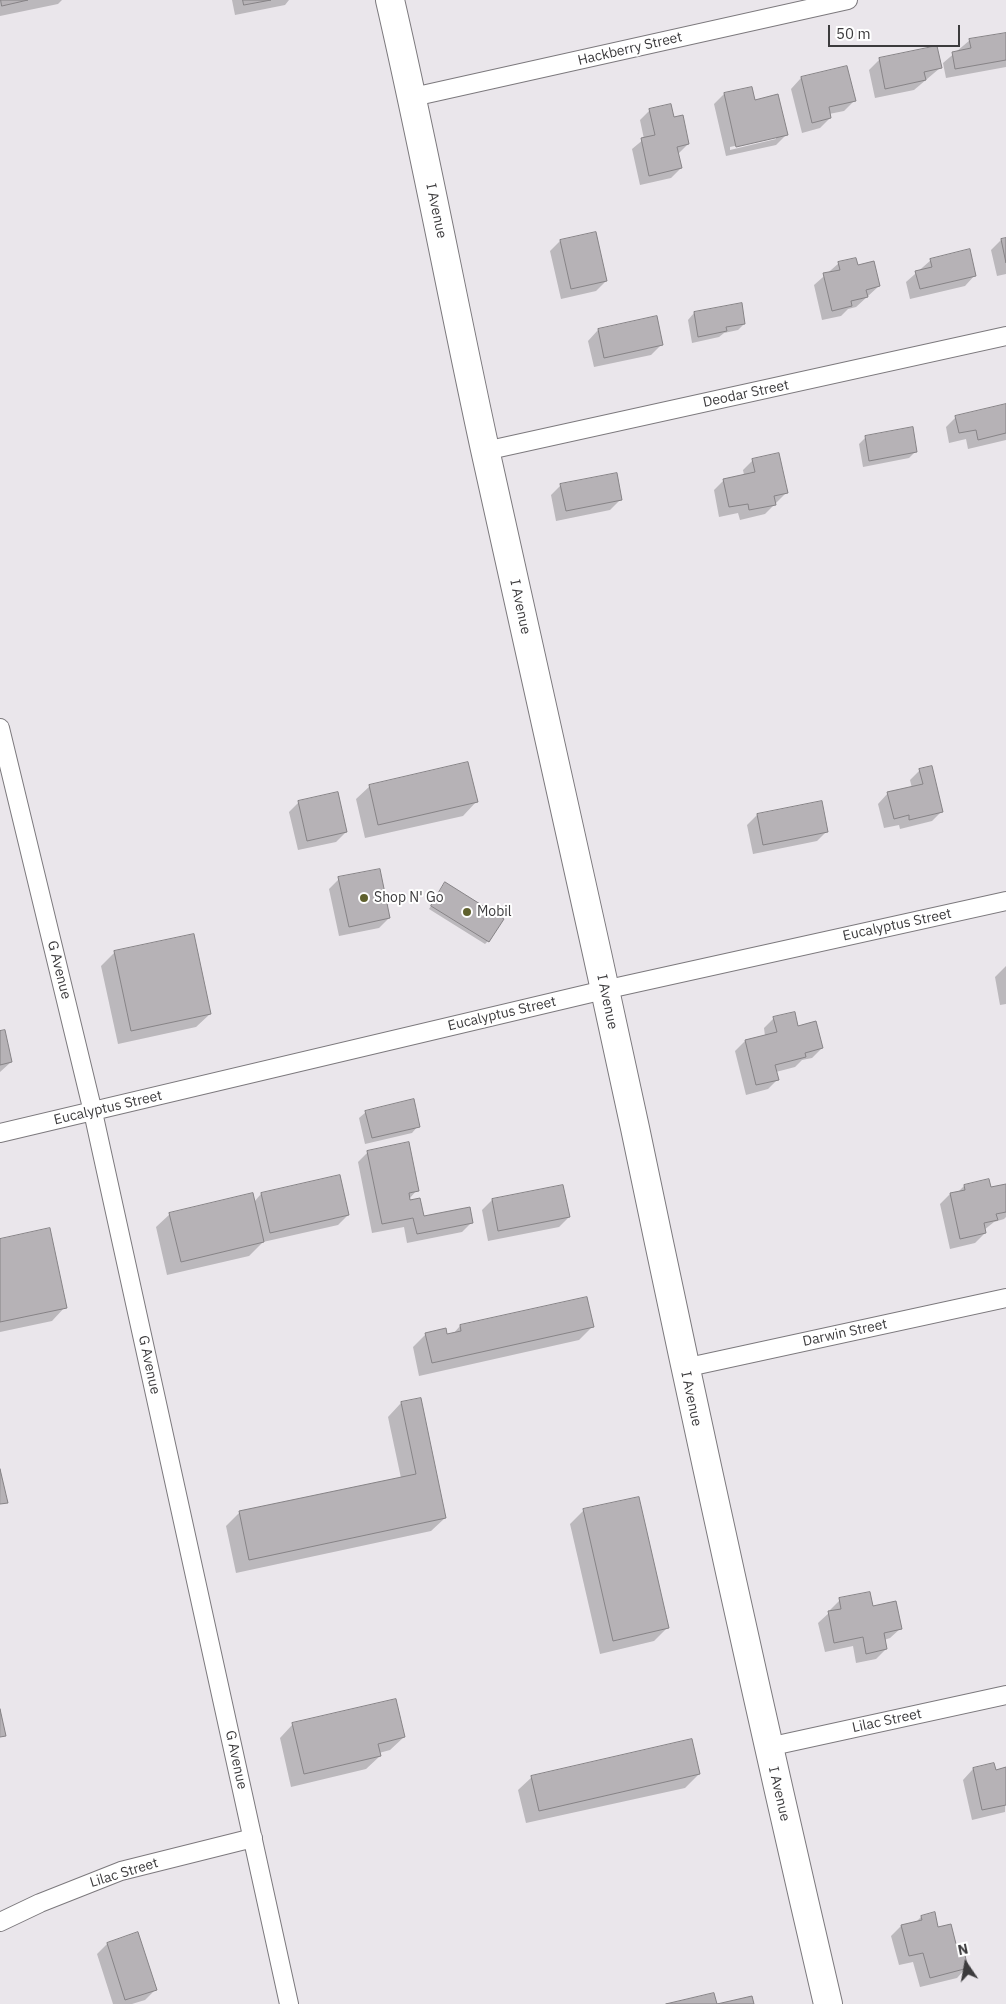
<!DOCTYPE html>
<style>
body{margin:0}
#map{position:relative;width:1006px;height:2004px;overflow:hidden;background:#eae6eb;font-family:"IBM Plex Sans",sans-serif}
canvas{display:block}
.north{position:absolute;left:941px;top:1939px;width:50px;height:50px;-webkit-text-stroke:4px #fff;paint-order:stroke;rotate:348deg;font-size:14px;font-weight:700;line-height:20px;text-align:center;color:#3c3b3d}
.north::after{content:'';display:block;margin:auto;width:18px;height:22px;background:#3c3b3d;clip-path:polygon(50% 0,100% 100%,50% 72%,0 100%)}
.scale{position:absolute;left:828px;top:25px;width:132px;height:22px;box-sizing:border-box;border:2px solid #3c3b3d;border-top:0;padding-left:6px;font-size:15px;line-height:18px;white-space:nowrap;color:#3c3b3d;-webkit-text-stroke:4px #fff;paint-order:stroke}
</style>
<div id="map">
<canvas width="1006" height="2004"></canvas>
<div class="north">N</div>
<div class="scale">50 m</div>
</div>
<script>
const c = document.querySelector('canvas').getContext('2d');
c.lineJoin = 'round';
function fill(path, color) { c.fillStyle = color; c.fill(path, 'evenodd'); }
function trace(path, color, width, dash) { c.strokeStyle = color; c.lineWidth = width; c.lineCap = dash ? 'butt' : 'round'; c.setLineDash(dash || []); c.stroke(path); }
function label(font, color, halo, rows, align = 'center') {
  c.font = font + ' "IBM Plex Sans",sans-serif'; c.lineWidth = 4; c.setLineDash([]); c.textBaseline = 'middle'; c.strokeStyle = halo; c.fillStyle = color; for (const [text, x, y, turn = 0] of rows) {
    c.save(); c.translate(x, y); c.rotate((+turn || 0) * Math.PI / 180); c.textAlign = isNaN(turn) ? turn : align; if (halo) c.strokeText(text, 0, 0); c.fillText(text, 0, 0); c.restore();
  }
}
fill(new Path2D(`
 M 0,0 L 62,0 L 58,4 L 0,16 Z
 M 232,0 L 289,0 L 285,5 L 235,15 Z
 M 1006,34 L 1006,67 L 946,78 L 943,63 L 970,40 Z
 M 880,59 L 940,68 L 914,90 L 875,98 L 869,70 Z
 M 846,68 L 854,101 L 844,111 L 829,114 L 830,118 L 820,128 L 802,133 L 791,89 L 801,78 Z
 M 751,88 L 754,102 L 786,135 L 776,145 L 726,156 L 714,104 L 724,94 ZM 776,137 L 776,139 L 730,150 L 730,147 Z
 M 650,110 L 673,118 L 688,144 L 678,154 L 681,168 L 671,178 L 640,185 L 632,149 L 644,139 L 640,120 Z
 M 1006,239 L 1006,274 L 997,276 L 991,250 L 1001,240 Z
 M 560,241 L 606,281 L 596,291 L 561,299 L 550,251 Z
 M 931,260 L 975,275 L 965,286 L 910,299 L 906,282 Z
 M 839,263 L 857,266 L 879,286 L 856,307 L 848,309 L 841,316 L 822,320 L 814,285 Z
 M 694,313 L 744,324 L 738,330 L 724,333 L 719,337 L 692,343 L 688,320 Z
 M 656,317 L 662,344 L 651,355 L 594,367 L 588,341 L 598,330 Z
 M 1006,405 L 1006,440 L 968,449 L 966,439 L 949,443 L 946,427 L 956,417 Z
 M 865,438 L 916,451 L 909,458 L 863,467 L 859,444 Z
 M 753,460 L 786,493 L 765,514 L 740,520 L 738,513 L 719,517 L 714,490 L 724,480 L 744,475 L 743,470 Z
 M 561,485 L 620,500 L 610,510 L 556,521 L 551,495 Z
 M 920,770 L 942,811 L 932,821 L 900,829 L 899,825 L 884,828 L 878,804 L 888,793 L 912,788 L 910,780 Z
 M 370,786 L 476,802 L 463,816 L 365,838 L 356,799 Z
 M 299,802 L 346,832 L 336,842 L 298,850 L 289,812 Z
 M 757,815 L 827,831 L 817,841 L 753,854 L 747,825 Z
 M 339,879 L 389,918 L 379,928 L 339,936 L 329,889 Z
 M 443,887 L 488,941 L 485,944 L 429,909 Z
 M 115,952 L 210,1014 L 196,1027 L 118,1044 L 101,966 Z
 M 1006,966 L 1006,1004 L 1000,1005 L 995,977 Z
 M 774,1018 L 798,1027 L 822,1048 L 812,1058 L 802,1060 L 795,1067 L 776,1072 L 778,1079 L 768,1089 L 746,1095 L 735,1051 L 745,1041 L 765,1036 L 764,1028 Z
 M 0,1032 L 11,1062 L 0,1072 Z
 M 366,1112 L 418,1126 L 412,1133 L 365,1144 L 359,1118 Z
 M 368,1152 L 417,1190 L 409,1199 L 423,1218 L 472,1222 L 462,1232 L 407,1243 L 404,1227 L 372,1233 L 358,1162 Z
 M 1006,1185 L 1006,1217 L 1004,1219 L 994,1222 L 984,1230 L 985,1233 L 975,1243 L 950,1249 L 940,1204 L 950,1194 L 958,1192 L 964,1186 L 990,1189 Z
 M 261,1194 L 348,1215 L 338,1225 L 263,1242 L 249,1256 L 167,1275 L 156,1227 L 170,1214 L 254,1202 Z
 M 492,1200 L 569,1217 L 559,1227 L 488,1241 L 482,1210 Z
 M 0,1240 L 65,1307 L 52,1321 L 0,1332 Z
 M 460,1326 L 592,1327 L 579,1340 L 419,1376 L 413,1347 L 426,1334 L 446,1335 L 453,1334 Z
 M 401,1403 L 445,1518 L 431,1531 L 236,1573 L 226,1526 L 240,1512 L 401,1478 L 388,1417 Z
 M 583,1511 L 668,1627 L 654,1641 L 600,1654 L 570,1524 Z
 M 840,1600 L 872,1607 L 901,1628 L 890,1638 L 884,1640 L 886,1649 L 876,1659 L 856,1663 L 853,1646 L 825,1652 L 818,1623 L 830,1612 L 830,1610 Z
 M 293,1724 L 404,1737 L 390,1750 L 379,1753 L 380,1756 L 366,1769 L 291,1787 L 280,1738 Z
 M 973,1769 L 995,1771 L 1006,1769 L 1005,1812 L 972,1820 L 963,1780 Z
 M 699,1774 L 685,1788 L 526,1823 L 518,1790 L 532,1777 Z
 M 921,1917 L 957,1954 L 967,1967 L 957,1978 L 920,1987 L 913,1962 L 899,1965 L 891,1936 L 901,1926 L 916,1922 Z
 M 107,1944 L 155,1990 L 145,2000 L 132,2004 L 113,2004 L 97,1954 Z`), '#0003');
const building = new Path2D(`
 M 1,0 L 28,0 L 2,6 Z
 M 243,0 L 271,0 L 244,5 Z
 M 1006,33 L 1006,60 L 955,69 L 952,52 L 971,48 L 969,39 Z
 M 937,46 L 942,68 L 924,72 L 926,80 L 885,89 L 879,58 Z
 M 847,66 L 856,101 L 829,107 L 831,118 L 812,123 L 801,77 Z
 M 752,87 L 755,100 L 778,94 L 788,135 L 736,147 L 724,93 Z
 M 671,104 L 674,117 L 683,115 L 689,144 L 677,147 L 682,168 L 649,176 L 641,138 L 655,135 L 649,109 Z
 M 596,232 L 607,281 L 571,289 L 560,240 Z
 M 1006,238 L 1006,263 L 1001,239 Z
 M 970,249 L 976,276 L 920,289 L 915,271 L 932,267 L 930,259 Z
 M 856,258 L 858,265 L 874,261 L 880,286 L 866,290 L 868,297 L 851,301 L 852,306 L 832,311 L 823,273 L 840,270 L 838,262 Z
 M 742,303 L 745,324 L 726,327 L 727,331 L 698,337 L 694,312 Z
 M 657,316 L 663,345 L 604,358 L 598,329 Z
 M 1006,404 L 1006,433 L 978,440 L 976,430 L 959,433 L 955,416 Z
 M 913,427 L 917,452 L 869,461 L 865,436 Z
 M 779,453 L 788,493 L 774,496 L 776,505 L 749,510 L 748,504 L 729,507 L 723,479 L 755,472 L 752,459 Z
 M 617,473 L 622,500 L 566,511 L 560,484 Z
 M 468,762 L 478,802 L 378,825 L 369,785 Z
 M 932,766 L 943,812 L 909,820 L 909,815 L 894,819 L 887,792 L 923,784 L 919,769 Z
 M 338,792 L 347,832 L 307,841 L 298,801 Z
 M 822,801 L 828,832 L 763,845 L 757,814 Z
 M 380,869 L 390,918 L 349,927 L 338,877 Z
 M 445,882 L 504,919 L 489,942 L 431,906 Z
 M 194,934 L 211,1014 L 131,1031 L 114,951 Z
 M 795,1012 L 798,1026 L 816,1021 L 823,1048 L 805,1053 L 806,1057 L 775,1065 L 779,1080 L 756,1085 L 745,1040 L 777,1032 L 773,1017 Z
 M 5,1030 L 12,1062 L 0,1065 L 0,1031 Z
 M 414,1099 L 420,1127 L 372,1138 L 365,1111 Z
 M 409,1142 L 419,1191 L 409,1193 L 410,1200 L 420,1198 L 424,1216 L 470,1207 L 473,1223 L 417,1234 L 413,1218 L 382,1224 L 367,1151 Z
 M 340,1175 L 349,1215 L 270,1233 L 261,1193 Z
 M 989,1179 L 991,1187 L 1006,1184 L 1006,1212 L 996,1214 L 998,1220 L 984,1223 L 986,1233 L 960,1239 L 950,1193 L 965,1190 L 964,1185 Z
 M 563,1185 L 570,1217 L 498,1231 L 492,1199 Z
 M 253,1193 L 264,1242 L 181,1262 L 169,1213 Z
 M 50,1228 L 67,1308 L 0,1322 L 0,1239 Z
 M 587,1297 L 594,1327 L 432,1363 L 425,1333 L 446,1328 L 447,1334 L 461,1331 L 460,1325 Z
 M 421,1398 L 446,1518 L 249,1560 L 239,1511 L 416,1474 L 401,1402 Z
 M 0,1469 L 8,1503 L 0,1504 Z
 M 639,1497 L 669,1628 L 613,1641 L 583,1509 Z
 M 870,1592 L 873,1606 L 896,1601 L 902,1629 L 884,1633 L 887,1649 L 866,1654 L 863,1637 L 834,1643 L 828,1611 L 841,1609 L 839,1598 Z
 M 396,1699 L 405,1737 L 378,1744 L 381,1756 L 304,1774 L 292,1723 Z
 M 0,1709 L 6,1736 L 0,1737 Z
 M 692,1739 L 700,1774 L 539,1811 L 531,1776 Z
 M 994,1763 L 996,1770 L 1006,1767 L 1006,1805 L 982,1810 L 973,1768 Z
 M 935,1912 L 938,1927 L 951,1924 L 958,1952 L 964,1951 L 968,1968 L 930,1978 L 923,1953 L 909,1956 L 901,1925 L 922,1920 L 921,1916 Z
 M 138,1932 L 157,1990 L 125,2000 L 107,1943 Z
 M 714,1993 L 717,2004 L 752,1996 L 754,2004 L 666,2004 Z`);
fill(building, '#b6b2b6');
trace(building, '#868386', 1);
const street = new Path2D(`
 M 413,97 L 848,0
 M 485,451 L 1006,336
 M 0,728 L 93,1112 L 289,2004
 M 0,1133 L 604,990 L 1006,901
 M 684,1368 L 1006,1298
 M 768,1747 L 1006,1695
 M 0,1922 L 40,1903 L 121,1871 L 253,1838`);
const primary = new Path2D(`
 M 390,0 C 425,151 453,303 486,454 C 535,679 587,903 635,1128 C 696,1421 760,1713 828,2004`);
trace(street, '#7c797d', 20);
trace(primary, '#7c797d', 30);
trace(street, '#fff', 18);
trace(primary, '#fff', 28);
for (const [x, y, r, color] of [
 [364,898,5,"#5f602d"],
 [467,912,5,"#5f602d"]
]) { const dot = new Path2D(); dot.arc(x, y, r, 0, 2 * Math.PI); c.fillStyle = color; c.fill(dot); trace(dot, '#fff', 2); }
label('14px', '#3c3b3d', '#fff', [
 ["Hackberry Street",630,49,-13],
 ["I Avenue",436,211,78],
 ["Deodar Street",746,394,-12],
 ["I Avenue",520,607,78],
 ["Eucalyptus Street",897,925,-12],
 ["G Avenue",59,970,76],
 ["I Avenue",607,1002,78],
 ["Eucalyptus Street",502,1014,-13],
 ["Eucalyptus Street",108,1108,-13],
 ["Darwin Street",845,1333,-12],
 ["G Avenue",149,1365,78],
 ["I Avenue",691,1399,78],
 ["Lilac Street",887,1721,-12],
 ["G Avenue",236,1760,78],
 ["I Avenue",779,1794,77],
 ["Lilac Street",124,1873,-17]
]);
label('14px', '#3c3b3d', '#fff', [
 ["Shop N' Go",374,898],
 ["Mobil",477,912]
], 'left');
</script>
